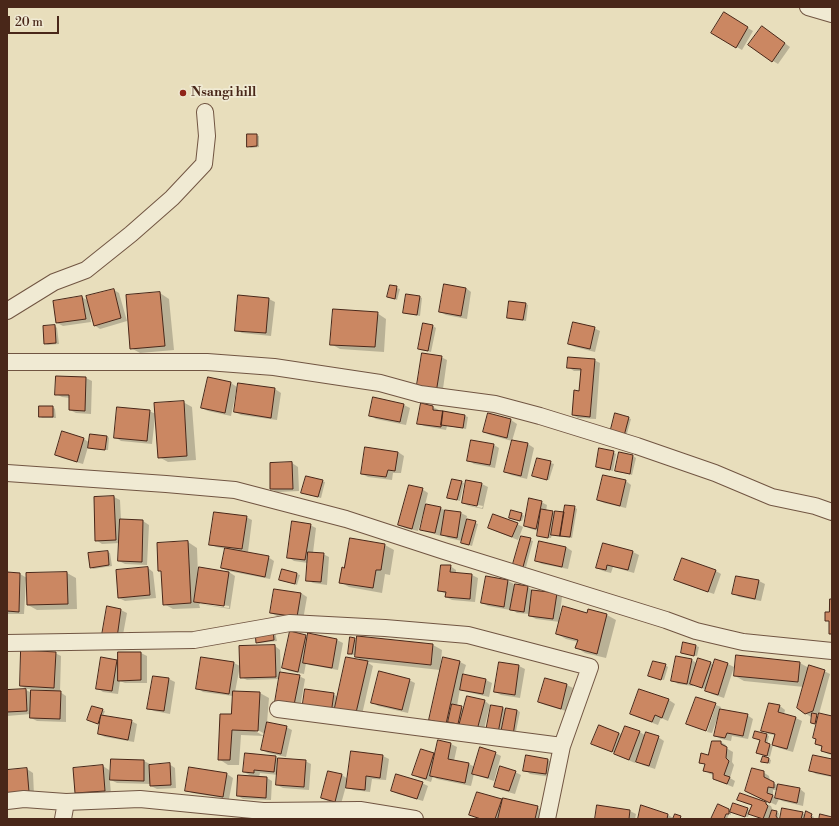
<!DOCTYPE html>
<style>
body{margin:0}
#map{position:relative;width:839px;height:826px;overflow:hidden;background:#e8debc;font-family:"Libre Bodoni",serif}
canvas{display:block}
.frame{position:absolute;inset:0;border:8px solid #492719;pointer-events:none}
.scale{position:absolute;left:8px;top:16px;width:51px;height:18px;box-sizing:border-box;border:2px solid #492719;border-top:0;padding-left:5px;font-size:12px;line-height:14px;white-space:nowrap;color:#492719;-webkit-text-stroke:3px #f0ead3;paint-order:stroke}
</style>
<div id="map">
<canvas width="839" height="826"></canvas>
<div class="frame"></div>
<div class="scale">20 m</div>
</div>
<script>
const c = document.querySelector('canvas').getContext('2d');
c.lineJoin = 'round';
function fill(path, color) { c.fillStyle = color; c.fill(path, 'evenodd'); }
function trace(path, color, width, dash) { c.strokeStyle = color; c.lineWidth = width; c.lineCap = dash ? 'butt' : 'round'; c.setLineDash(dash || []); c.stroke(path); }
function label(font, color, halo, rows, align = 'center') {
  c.font = font + ' "Libre Bodoni",serif'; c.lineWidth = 3.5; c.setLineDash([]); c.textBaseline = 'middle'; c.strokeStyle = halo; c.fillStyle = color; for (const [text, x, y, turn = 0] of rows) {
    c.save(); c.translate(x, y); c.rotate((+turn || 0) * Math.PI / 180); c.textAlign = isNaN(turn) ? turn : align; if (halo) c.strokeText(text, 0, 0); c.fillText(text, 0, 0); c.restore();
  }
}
fill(new Path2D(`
 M 724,14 L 753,31 L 742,50 L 713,33 Z
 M 768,31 L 790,47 L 778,64 L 773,61 Z
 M 256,135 L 259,136 L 259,147 L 251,148 L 248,146 Z
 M 390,286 L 400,289 L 397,300 L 388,297 Z
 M 466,288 L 471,292 L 467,319 L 446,315 L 440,312 Z
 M 114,290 L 119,293 L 127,321 L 100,329 L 94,325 L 91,313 L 90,313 L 91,322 L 63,326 L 57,323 L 82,297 L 88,301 Z
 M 160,293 L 169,299 L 174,350 L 140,353 L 131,348 Z
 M 420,297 L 422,298 L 420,316 L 407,314 L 405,313 Z
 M 269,299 L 275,302 L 271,336 L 242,333 L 236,330 Z
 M 526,304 L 528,305 L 526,321 L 510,319 L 508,317 Z
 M 377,313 L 386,319 L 384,352 L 340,349 L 331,344 Z
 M 423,324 L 433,326 L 436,328 L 431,352 L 421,350 L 419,348 Z
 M 55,326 L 57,328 L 59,344 L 48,345 L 45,344 Z
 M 594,328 L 600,331 L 595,352 L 575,347 L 569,344 Z
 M 441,357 L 447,360 L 442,396 L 423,394 Z
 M 594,360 L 600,363 L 596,419 L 578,418 L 573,415 L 580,392 L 582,371 L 574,371 L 568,367 Z
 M 57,377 L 86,378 L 92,381 L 91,414 L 76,413 L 70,410 L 70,398 L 62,397 L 56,394 Z
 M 208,379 L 231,383 L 237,387 L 231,416 L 208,411 L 202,408 Z
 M 239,384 L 275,389 L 281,393 L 277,420 L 241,415 L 235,412 Z
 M 374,398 L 404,405 L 410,408 L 406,425 L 376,419 L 370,415 Z
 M 183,402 L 192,407 L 196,460 L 168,462 L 159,457 L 156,417 L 155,417 L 152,444 L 121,441 L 115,437 L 149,411 L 156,414 Z
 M 53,407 L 55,409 L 56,418 L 42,418 L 40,416 Z
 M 433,407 L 439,410 L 439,412 L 465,416 L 468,417 L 466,429 L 447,426 L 446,430 L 424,426 L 418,423 Z
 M 489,415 L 511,420 L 517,424 L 512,441 L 528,444 L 534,448 L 527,479 L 511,475 L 505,472 L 512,441 L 490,435 L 484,432 Z
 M 628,418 L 631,419 L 626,437 L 614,434 Z
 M 107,436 L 109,438 L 108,450 L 92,449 L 88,447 L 83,464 L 62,458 L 56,455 L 84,439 L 90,443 Z
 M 494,445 L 499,448 L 495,468 L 474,464 L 468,460 Z
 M 398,452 L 404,456 L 401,473 L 393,473 L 392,480 L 368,477 L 362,474 Z
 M 613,452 L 616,454 L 613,471 L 599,468 L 597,467 Z
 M 620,454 L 633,456 L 636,458 L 632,475 L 619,472 L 617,471 Z
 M 538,459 L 554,464 L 549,480 L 536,477 Z
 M 292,463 L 298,467 L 299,491 L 277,492 L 271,489 L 271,464 Z
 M 322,481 L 325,482 L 321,498 L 305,494 Z
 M 626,481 L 631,485 L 626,508 L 604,503 L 598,500 Z
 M 461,482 L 464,483 L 460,501 L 448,498 Z
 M 482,484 L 488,487 L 483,509 L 469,506 L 463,503 ZM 468,503 L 483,506 L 482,508 L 468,505 Z
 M 422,489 L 428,493 L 425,505 L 441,508 L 446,511 L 461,513 L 467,516 L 466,520 L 478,524 L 472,546 L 464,544 L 462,541 L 448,538 L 441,534 L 441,536 L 427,532 L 421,529 L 425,514 L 423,514 L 418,531 L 405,528 L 399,525 Z
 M 114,497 L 120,500 L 121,520 L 143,521 L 149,525 L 147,565 L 125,564 L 119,561 L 120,543 L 102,544 L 96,540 L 95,498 Z
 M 541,502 L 547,505 L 546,511 L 553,512 L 556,514 L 564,513 L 574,507 L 577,509 L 572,538 L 555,536 L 552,534 L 551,538 L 541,537 L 539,531 L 531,529 L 525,526 Z
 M 522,514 L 524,516 L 522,521 L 512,519 Z
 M 246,517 L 252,520 L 248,552 L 242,551 L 242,552 L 268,557 L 274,561 L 270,579 L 228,571 L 222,568 L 226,549 L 216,547 L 210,544 Z
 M 517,524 L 523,527 L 518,540 L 495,531 L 489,528 Z
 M 310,525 L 316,528 L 313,553 L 323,554 L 329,557 L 327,585 L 313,583 L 307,580 L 308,563 L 294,561 L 288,557 Z
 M 522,537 L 533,541 L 526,567 L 517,565 Z
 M 188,542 L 197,548 L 198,574 L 229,572 L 235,576 L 230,609 L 199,604 L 200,608 L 173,609 L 164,604 L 162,572 L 159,570 ZM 200,602 L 229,606 L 229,608 L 200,604 Z
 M 603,544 L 633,552 L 639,555 L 634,573 L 613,567 L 611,573 L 603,571 L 597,568 Z
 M 385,545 L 394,550 L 390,575 L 385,574 L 382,593 L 349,587 L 340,582 L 345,569 Z
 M 566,547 L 572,551 L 568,569 L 542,564 L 536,561 Z
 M 107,552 L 110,553 L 112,566 L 93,569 L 91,567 Z
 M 450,566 L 456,570 L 456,573 L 472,575 L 478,578 L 475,602 L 452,600 L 446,597 L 446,594 L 440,591 Z
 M 148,568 L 153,572 L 156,598 L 125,601 L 119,598 Z
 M 282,570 L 300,575 L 297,585 L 283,581 L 280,580 Z
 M 716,571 L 721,574 L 714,594 L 681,583 L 675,580 Z
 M 7,573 L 20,574 L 27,578 L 27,574 L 67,573 L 76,578 L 77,609 L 37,610 L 28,605 L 27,581 L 26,581 L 24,614 L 7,614 Z
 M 508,581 L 514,584 L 513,585 L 528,587 L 534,591 L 556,594 L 562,597 L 559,620 L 588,614 L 588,610 L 607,615 L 616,620 L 606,658 L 585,653 L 577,648 L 578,642 L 566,639 L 557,634 L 560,622 L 536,619 L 530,616 L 530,614 L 517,613 L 510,608 L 510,610 L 488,606 L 482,603 Z
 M 759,581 L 765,584 L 761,601 L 739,597 L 733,593 Z
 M 301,593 L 307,597 L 303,620 L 277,616 L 271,613 Z
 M 108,608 L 121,610 L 127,613 L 122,640 L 103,635 Z
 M 275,632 L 277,641 L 260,643 L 257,642 Z
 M 309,635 L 337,640 L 343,643 L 338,670 L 310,665 L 306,663 L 304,674 L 289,671 L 283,668 L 305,636 L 308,637 Z
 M 358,637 L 433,645 L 442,650 L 440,670 L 367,662 L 373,666 L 361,719 L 308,713 L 333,694 L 338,697 L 364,661 L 356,657 L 356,655 L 352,655 L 349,653 L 354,639 L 358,641 Z
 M 684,643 L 696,646 L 699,647 L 697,656 L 684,654 Z
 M 275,646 L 280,650 L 281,673 L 299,676 L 305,679 L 300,708 L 282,705 L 280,679 L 247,680 L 241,677 Z
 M 55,653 L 61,656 L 60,692 L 66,696 L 66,722 L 37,721 L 31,718 L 31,714 L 7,716 L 7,691 L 26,690 L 32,693 L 46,692 L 46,690 L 27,689 L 21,686 Z
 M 119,653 L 141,653 L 147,656 L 147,683 L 125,683 L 120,681 L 118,694 L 103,692 L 97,688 L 116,661 L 119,662 Z
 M 444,658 L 460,662 L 466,665 L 463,675 L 486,680 L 492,683 L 489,697 L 467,692 L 460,689 L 457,706 L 465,709 L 485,701 L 490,705 L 483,733 L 461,725 L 453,723 L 452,726 L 436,723 L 430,719 Z
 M 692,660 L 698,664 L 710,663 L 715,665 L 716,660 L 728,664 L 734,667 L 724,698 L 712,694 L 707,691 L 707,690 L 693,685 L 693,686 L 678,684 L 672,680 Z
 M 234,663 L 240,666 L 235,692 L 260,693 L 269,698 L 267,723 L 286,727 L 292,730 L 286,757 L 268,753 L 262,750 L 265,734 L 254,728 L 253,730 L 264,736 L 241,735 L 239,765 L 228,765 L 219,759 L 232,715 L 233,696 L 203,692 L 197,688 Z
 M 800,663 L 809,668 L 824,671 L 830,674 L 819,714 L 816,715 L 820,717 L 832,717 L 832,755 L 828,754 L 822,751 L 822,747 L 816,744 L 818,724 L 812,722 L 813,716 L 811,717 L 805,713 L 804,687 L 744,681 L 735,676 Z
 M 665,665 L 668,667 L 664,680 L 652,677 Z
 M 519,666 L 525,669 L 520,698 L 501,695 L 495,692 Z
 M 169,679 L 175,682 L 170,714 L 154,711 L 148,708 Z
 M 546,679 L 567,685 L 573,688 L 566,711 L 545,705 L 539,702 Z
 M 409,680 L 415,683 L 408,713 L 378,706 L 372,702 Z
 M 639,690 L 669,700 L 675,704 L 668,721 L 661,718 L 658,725 L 637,717 L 631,714 Z
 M 716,705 L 721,707 L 720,710 L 747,715 L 753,719 L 748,739 L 732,736 L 731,741 L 721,739 L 715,736 L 719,717 L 718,716 L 712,733 L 707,732 Z
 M 780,706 L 785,710 L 784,714 L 796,718 L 802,721 L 793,752 L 779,748 L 773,745 L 770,757 L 760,754 L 767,735 L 769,736 L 767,744 L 773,746 L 775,735 L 768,734 L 763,730 Z
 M 503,708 L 507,710 L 507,709 L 517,710 L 520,712 L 515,736 L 493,734 Z
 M 102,710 L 105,711 L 103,716 L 131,721 L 137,724 L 134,742 L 105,737 L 99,734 L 100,724 L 91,721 Z
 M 625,727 L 640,732 L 646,736 L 658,737 L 664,741 L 655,769 L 643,765 L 638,762 L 640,756 L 638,756 L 635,763 L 621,757 L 615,753 L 598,747 L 592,743 L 619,733 L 622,735 Z
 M 439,741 L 451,744 L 457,747 L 454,761 L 469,764 L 475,767 L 495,753 L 501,756 L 494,781 L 479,776 L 474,774 L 471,786 L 437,779 L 433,776 L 431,782 L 419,778 L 414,774 L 422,750 L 436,756 Z
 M 721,742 L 726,745 L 726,748 L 733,752 L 732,762 L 734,765 L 730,778 L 735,781 L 733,787 L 720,782 L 714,779 L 714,775 L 710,774 L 704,770 L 706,765 L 700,762 L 709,756 Z
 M 383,756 L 389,759 L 386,780 L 372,779 L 370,792 L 353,790 L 346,786 L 341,804 L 328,801 L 322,798 L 328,772 L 342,775 L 348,779 Z
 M 276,757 L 279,759 L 305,761 L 311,764 L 309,790 L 283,788 L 277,785 L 278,775 L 260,773 L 259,777 L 267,778 L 272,781 L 271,800 L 243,799 L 238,796 L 253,777 L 244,772 Z
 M 769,759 L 771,760 L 770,764 L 762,761 Z
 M 548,760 L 553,763 L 551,777 L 530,774 L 525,770 Z
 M 832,760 L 832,777 L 816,774 L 810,770 Z
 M 144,761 L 150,764 L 150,766 L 169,764 L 175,768 L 176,788 L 157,789 L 151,786 L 151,784 L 117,783 L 111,780 Z
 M 103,766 L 109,770 L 111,794 L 82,796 L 76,793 Z
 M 190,768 L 227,774 L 233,778 L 229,799 L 192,793 L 186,790 Z
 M 27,769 L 33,773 L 34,795 L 7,797 L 7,771 Z
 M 515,772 L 521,775 L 515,794 L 501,790 L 495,786 Z
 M 763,772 L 769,776 L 770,781 L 779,786 L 800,789 L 805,793 L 803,806 L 782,801 L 779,799 L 776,805 L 752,794 ZM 773,790 L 778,790 L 776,798 L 773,796 Z
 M 422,783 L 428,786 L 423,801 L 398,794 L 392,791 Z
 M 738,799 L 765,803 L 771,806 L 773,811 L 779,813 L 778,819 L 761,819 L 749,813 L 748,817 L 734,813 L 747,809 L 751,811 L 753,806 L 744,803 Z
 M 501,800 L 503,801 L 537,807 L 543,811 L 541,819 L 479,819 L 470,815 Z
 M 598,806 L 630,811 L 636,814 L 635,819 L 596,819 Z
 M 729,810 L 731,811 L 731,815 L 729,814 L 727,819 L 712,819 Z
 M 802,813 L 806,815 L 807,813 L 814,817 L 813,819 L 781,819 Z
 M 668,815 L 675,819 L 680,817 L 683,819 L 639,819 Z`), '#0003');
const building = new Path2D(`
 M 724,12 L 748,27 L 736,48 L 711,33 Z
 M 762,26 L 785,43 L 772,62 L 748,45 Z
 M 247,134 L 257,134 L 257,146 L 247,147 Z
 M 444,284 L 466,288 L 461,316 L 439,312 Z
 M 390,285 L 397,286 L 395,299 L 387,297 Z
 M 114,289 L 121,318 L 94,326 L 86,296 Z
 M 160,292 L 165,346 L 130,349 L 126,295 Z
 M 406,294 L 420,296 L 417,315 L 403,313 Z
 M 238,295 L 269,298 L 266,333 L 235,331 Z
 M 82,296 L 86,319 L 56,323 L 53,301 Z
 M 509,301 L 526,303 L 523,320 L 507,318 Z
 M 333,309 L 378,312 L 375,347 L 330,345 Z
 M 573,322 L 595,327 L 590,349 L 568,344 Z
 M 423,323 L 433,325 L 428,351 L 418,349 Z
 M 55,325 L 56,343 L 44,344 L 43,326 Z
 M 422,353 L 442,356 L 436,393 L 416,391 Z
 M 568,357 L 595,359 L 590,417 L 572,415 L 574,390 L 579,391 L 581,369 L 567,368 Z
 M 56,376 L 86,377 L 85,411 L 69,410 L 69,395 L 55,395 Z
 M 208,377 L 231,382 L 225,413 L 201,408 Z
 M 238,383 L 275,388 L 271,418 L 234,412 Z
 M 373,397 L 404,404 L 400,422 L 369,416 Z
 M 184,401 L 187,456 L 158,458 L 154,403 Z
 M 421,403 L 433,406 L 433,410 L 443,411 L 441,427 L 417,424 Z
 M 39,406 L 53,406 L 53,417 L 39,417 Z
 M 117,407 L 150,410 L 147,441 L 114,438 Z
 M 443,411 L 465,415 L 463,428 L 441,425 Z
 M 488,413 L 511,419 L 507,438 L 483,432 Z
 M 615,413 L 629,417 L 624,436 L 610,433 Z
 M 62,431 L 84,438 L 77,462 L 55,455 Z
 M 90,434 L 107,436 L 105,450 L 88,448 Z
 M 471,440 L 494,444 L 490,465 L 467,461 Z
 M 512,440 L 528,443 L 521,476 L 504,472 Z
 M 365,447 L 398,452 L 395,471 L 388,470 L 386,477 L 361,474 Z
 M 599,448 L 614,451 L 610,470 L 596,467 Z
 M 619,452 L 633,455 L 630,474 L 615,471 Z
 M 537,458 L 551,461 L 547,480 L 532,476 Z
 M 292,462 L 293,489 L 270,489 L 270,463 Z
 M 603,475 L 626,480 L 620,506 L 597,500 Z
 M 306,476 L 323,480 L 318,497 L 301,493 Z
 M 452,479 L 462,481 L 457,500 L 447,498 Z
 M 466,480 L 482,483 L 477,506 L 462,503 Z
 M 409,485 L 423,488 L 412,529 L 398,525 Z
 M 114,496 L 116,540 L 95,541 L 94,497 Z
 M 529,498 L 542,501 L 536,529 L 524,526 Z
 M 426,504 L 441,507 L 435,533 L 420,530 Z
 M 565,505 L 575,506 L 570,537 L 560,536 Z
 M 541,509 L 553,511 L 548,538 L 537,536 Z
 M 445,510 L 461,512 L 457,538 L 441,535 Z
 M 511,510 L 522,513 L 520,521 L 509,518 Z
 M 555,511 L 564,512 L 560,536 L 551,535 Z
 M 214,512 L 247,516 L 242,549 L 209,545 Z
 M 493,514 L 518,523 L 512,537 L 488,528 Z
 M 120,519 L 143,520 L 142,562 L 118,561 Z
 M 467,519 L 476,521 L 469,545 L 461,543 Z
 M 292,521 L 311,524 L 305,560 L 287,558 Z
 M 521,536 L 531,538 L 523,567 L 513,564 Z
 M 350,538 L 385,544 L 381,570 L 376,570 L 373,588 L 339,583 L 342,567 L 344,568 Z
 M 188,541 L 191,603 L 163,605 L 161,571 L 158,571 L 157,543 Z
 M 539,541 L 566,547 L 562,567 L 535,561 Z
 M 603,543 L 633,551 L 628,570 L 607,565 L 606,570 L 596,568 Z
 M 225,548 L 269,556 L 265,577 L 221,568 Z
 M 108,551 L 109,565 L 90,568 L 88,553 Z
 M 308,552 L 324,553 L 321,582 L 306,581 Z
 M 682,558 L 716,570 L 708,592 L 674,580 Z
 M 441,565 L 451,565 L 450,572 L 472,574 L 470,599 L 445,597 L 446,592 L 438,591 Z
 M 148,567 L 150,595 L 118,598 L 116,570 Z
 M 199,567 L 229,572 L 224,606 L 194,602 Z
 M 282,569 L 297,573 L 295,584 L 279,580 Z
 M 7,572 L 20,573 L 19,612 L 7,611 Z
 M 67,572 L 68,604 L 27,605 L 26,573 Z
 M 486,576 L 508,580 L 504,607 L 481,603 Z
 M 736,576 L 759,580 L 755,599 L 732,594 Z
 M 515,584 L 528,586 L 524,612 L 510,610 Z
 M 274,589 L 301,593 L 297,617 L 270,613 Z
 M 532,590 L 557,593 L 553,619 L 529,616 Z
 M 830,599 L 832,599 L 832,634 L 829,634 L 829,621 L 825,621 L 825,612 L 829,612 Z
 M 107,606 L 121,609 L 117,638 L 102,635 Z
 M 563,606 L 587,613 L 588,609 L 607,614 L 597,654 L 575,648 L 578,640 L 556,634 Z
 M 273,629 L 274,640 L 256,643 L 255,631 Z
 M 290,631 L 306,635 L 298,672 L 282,668 Z
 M 308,633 L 337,639 L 332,668 L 303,663 Z
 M 357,636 L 433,644 L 431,665 L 355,657 Z
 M 350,637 L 355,638 L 352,654 L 348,654 Z
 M 683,642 L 696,645 L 694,656 L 681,653 Z
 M 275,645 L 276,677 L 240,678 L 239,646 Z
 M 21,650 L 56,652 L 54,688 L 20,686 Z
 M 118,652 L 141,652 L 141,680 L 118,681 Z
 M 736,655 L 800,662 L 798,682 L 734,676 Z
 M 676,656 L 692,659 L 687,684 L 671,681 Z
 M 101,657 L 117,660 L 112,691 L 96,689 Z
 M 201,657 L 234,662 L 229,694 L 196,689 Z
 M 346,657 L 368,661 L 355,717 L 334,712 Z
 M 443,657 L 460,661 L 446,724 L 429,720 Z
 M 698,658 L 711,662 L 702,688 L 690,684 Z
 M 715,659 L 728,663 L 718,695 L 705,691 Z
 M 653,661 L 666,664 L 661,680 L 648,676 Z
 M 499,662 L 519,665 L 515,695 L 494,692 Z
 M 809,665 L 825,670 L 813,711 L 805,714 L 797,708 Z
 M 379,671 L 410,679 L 402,710 L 371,703 Z
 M 280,672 L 300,675 L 294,705 L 275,702 Z
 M 463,674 L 486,679 L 483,694 L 460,690 Z
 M 153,676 L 169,678 L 164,711 L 147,709 Z
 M 545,678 L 567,684 L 561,709 L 538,702 Z
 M 26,689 L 27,711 L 7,712 L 7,690 Z
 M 305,689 L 334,693 L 331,714 L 302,710 Z
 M 639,689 L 669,699 L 662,718 L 655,715 L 652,722 L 630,714 Z
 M 31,690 L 61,691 L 60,719 L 30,718 Z
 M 233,691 L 260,692 L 258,731 L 232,730 L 230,760 L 218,760 L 220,714 L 231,714 Z
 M 467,696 L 485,700 L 477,730 L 459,726 Z
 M 696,697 L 716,703 L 706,731 L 686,724 Z
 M 769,703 L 780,705 L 778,712 L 796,717 L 787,749 L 772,745 L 775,734 L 761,731 Z
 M 452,704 L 462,706 L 458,724 L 448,722 Z
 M 491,705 L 503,707 L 498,733 L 486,731 Z
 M 92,706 L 103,709 L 98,724 L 87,720 Z
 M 506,708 L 517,710 L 513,735 L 501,733 Z
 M 720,709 L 748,714 L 743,736 L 727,733 L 725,738 L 714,736 Z
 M 812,713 L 817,714 L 815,724 L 811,723 Z
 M 819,713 L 832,716 L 832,754 L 821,751 L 822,746 L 815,744 L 816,739 L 813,738 Z
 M 101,715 L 132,720 L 128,740 L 98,734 Z
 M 267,722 L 287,726 L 281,754 L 261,750 Z
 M 599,725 L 619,733 L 612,752 L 591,744 Z
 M 625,726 L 640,731 L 629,760 L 614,754 Z
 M 755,731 L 767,734 L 765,742 L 770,744 L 767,756 L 756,753 L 760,740 L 753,738 Z
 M 646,732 L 659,736 L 649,766 L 636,762 Z
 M 438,740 L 451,743 L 448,759 L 469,763 L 465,783 L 430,776 Z
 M 712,741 L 721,741 L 721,744 L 727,747 L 726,758 L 729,761 L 724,775 L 730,777 L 727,784 L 713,779 L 713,773 L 703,771 L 705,764 L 699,763 L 701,753 L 708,755 Z
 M 480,747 L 496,752 L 488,778 L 472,774 Z
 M 421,749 L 434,753 L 426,779 L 412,775 Z
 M 351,751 L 383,755 L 380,778 L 366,776 L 365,790 L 346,788 Z
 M 245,753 L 276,756 L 274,772 L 254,770 L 254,773 L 243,772 Z
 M 526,755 L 548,759 L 546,774 L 523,771 Z
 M 813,755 L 832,759 L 832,776 L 809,771 Z
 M 763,756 L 769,758 L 768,763 L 761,762 Z
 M 278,758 L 306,760 L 304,787 L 276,785 Z
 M 111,759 L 144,760 L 144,781 L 110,780 Z
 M 170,763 L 171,785 L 150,786 L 149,765 Z
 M 103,765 L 105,791 L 75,793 L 73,768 Z
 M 500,766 L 516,771 L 509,791 L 494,787 Z
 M 189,767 L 227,773 L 223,797 L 185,791 Z
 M 27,768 L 29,792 L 7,793 L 7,770 Z
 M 752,768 L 764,771 L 764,777 L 774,782 L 774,788 L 768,787 L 767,793 L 773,795 L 770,803 L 745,791 Z
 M 328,771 L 342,774 L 335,802 L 321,798 Z
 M 396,774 L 423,782 L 417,799 L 391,791 Z
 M 238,775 L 267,777 L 266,798 L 237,796 Z
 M 778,784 L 800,788 L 797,803 L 775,798 Z
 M 477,792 L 502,799 L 495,819 L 481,819 L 469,815 Z
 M 740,793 L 766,802 L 766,804 L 768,806 L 763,819 L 748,814 L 752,805 L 737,800 Z
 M 503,798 L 538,806 L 535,819 L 498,819 Z
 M 733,803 L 748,808 L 745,817 L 730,812 Z
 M 718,804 L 729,809 L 729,814 L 726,814 L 724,819 L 711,819 Z
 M 597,805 L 630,810 L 629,819 L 595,819 Z
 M 641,805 L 668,814 L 667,819 L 638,819 Z
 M 782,808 L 803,812 L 801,819 L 780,819 Z
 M 772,810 L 777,811 L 776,816 L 778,819 L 769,819 Z
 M 806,811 L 812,814 L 811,817 L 813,819 L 804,819 Z
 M 675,814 L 681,816 L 680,819 L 673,819 Z
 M 820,814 L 832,817 L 832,819 L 819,819 L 819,818 Z`);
fill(building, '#cb8762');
trace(building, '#492719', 1);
const minor = new Path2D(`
 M 808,7 L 832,14
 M 7,311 L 54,282 L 86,270 L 131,234 L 172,198 L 204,164 L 207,136 L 205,112
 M 7,362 L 207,362 L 274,367 L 380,383 L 420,394 L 495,404 L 540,416 L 637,446 L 715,473 L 772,497 L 815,506 L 832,512
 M 7,473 L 166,484 L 235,490 L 346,519 L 444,551 L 666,620 L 696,631 L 743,642 L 832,651
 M 7,643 L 194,640 L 290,623 L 385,628 L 468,635 L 590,667 L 562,746 L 547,819
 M 278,709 L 562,746
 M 7,801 L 24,799 L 66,802 L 140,799 L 263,811 L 360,810 L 415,819
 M 63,819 L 66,802`);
trace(minor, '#715542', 18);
trace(minor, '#f0ead3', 16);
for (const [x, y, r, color] of [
 [183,93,4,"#8f2418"]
]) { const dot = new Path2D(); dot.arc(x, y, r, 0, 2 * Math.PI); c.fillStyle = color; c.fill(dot); trace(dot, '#f0ead3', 1.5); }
label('bold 13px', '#492719', '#f0ead3', [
 ["Nsangi hill",191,93]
], 'left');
</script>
